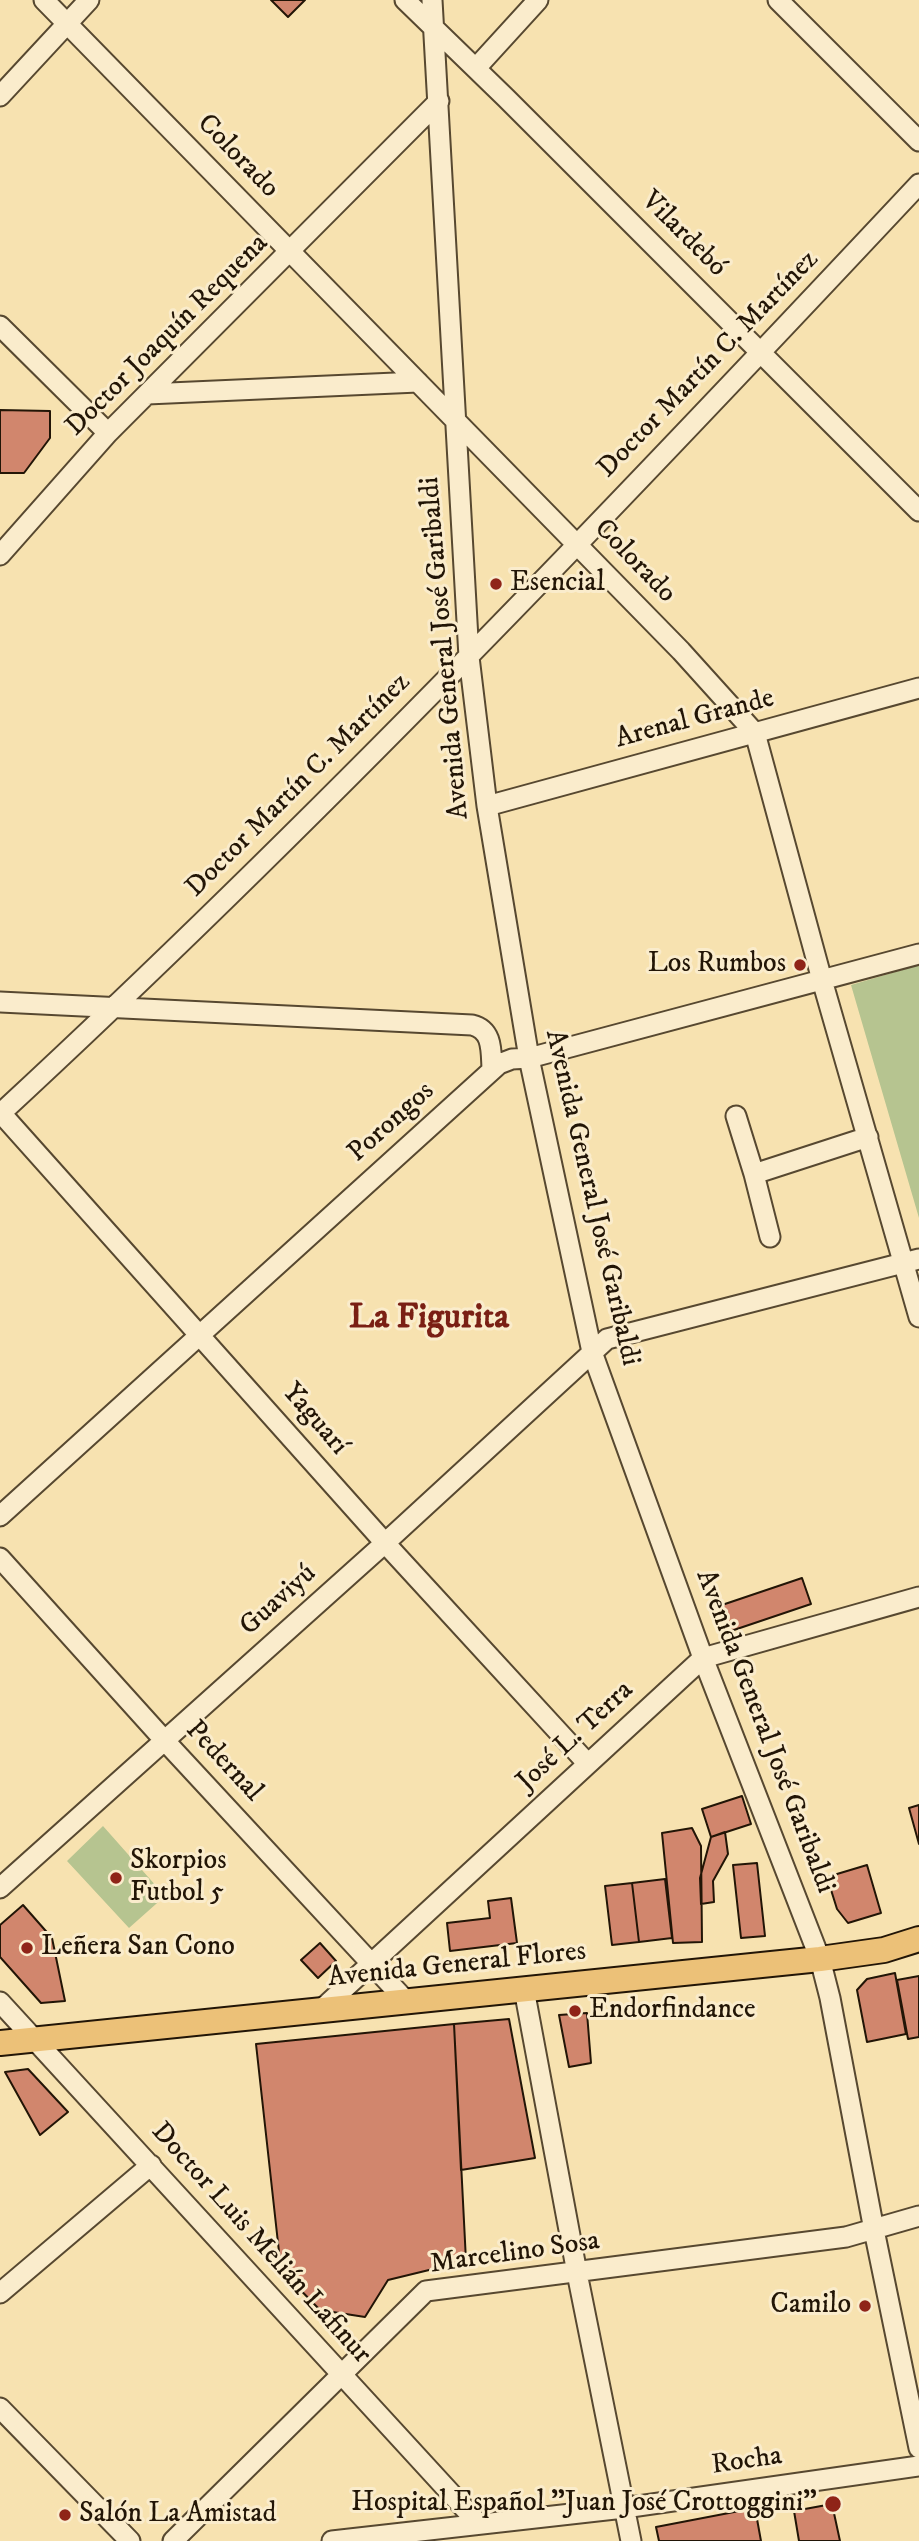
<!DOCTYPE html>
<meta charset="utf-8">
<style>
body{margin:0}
canvas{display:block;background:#f7e2b0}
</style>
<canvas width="919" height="2541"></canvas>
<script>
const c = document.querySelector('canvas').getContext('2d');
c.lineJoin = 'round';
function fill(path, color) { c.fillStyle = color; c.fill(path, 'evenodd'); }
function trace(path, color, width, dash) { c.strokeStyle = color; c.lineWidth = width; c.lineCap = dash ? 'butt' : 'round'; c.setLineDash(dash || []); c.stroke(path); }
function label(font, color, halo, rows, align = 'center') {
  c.font = font + ' "IM FELL DW Pica",serif'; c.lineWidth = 6; c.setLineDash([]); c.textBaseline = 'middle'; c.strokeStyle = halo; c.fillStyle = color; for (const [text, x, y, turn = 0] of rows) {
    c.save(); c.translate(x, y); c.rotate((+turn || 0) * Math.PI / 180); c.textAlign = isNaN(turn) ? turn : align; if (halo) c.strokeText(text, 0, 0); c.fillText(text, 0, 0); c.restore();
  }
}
fill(new Path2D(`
 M 919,965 L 919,1218 L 851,985 Z
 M 103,1826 L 165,1896 L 129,1928 L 67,1861 Z`), '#b6c490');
const building = new Path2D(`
 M 271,0 L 305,0 L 288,17 Z
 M 0,410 L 50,411 L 50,438 L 24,473 L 0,473 Z
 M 802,1578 L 811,1604 L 728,1632 L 719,1606 Z
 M 742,1796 L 751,1824 L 711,1837 L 702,1809 Z
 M 919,1805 L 919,1844 L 909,1808 Z
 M 692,1828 L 701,1846 L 702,1942 L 673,1943 L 662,1833 Z
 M 725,1832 L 728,1854 L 713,1881 L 714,1902 L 701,1904 L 700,1878 L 711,1837 Z
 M 757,1863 L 765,1936 L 741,1938 L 733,1865 Z
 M 867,1865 L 881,1913 L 848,1923 L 837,1909 L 827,1877 Z
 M 665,1879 L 672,1938 L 639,1942 L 632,1883 Z
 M 632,1883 L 639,1942 L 612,1945 L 605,1886 Z
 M 511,1898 L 517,1943 L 450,1951 L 447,1923 L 490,1918 L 488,1901 Z
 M 23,1905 L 52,1938 L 65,2001 L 41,2003 L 0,1957 L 0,1925 Z
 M 320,1943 L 336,1961 L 318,1978 L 301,1960 Z
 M 895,1973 L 906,2034 L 867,2042 L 857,1990 L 867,1979 Z
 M 919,1976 L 919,2037 L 908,2039 L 897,1980 Z
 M 587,2013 L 591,2063 L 569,2067 L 559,2015 Z
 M 509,2019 L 535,2158 L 461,2170 L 454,2024 Z
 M 454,2024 L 466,2261 L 388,2280 L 365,2317 L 320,2310 L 281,2270 L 256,2044 Z
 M 28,2069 L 68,2112 L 40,2135 L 5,2072 Z
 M 832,2504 L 840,2541 L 799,2541 L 794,2511 Z
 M 755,2508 L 761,2541 L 659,2541 L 656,2527 Z`);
fill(building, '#d1866d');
trace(building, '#221506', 2);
const minor = new Path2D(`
 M 44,0 L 681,651 L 755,733 L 822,980 L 919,1317
 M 405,0 L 506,98 L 919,511
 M 432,0 L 469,657 L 487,806 L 529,1058 L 592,1352 L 703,1658 L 820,1959 L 830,1998 L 874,2230 L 919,2448
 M 778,0 L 919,141
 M 476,68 L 538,0
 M 0,96 L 89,0
 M 0,326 L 108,433
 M 147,394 L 418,382
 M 0,555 L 108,433 L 439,101
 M 487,806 L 919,688
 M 0,1002 L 472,1025 C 493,1030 491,1051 492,1069
 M 0,1112 L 385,1543 L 588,1764
 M 0,1114 C 320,818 621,502 919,184
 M 736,1116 L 754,1174
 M 770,1237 L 754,1174 L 868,1137
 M 0,1516 L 499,1064 L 512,1059 L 529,1058 L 919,954
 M 0,1558 L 165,1741 L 406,2001
 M 0,1888 L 385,1543 L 607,1339 L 919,1259
 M 524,1989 L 577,2273 L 631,2541
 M 0,2002 L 478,2523
 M 322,2009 L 703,1658 L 919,1597
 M 0,2293 L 151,2165
 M 0,2408 L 130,2541
 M 173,2541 L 426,2291 L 846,2237 L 919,2216
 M 332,2541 L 624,2508 L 919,2466`);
const major = new Path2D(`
 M 0,2043 L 820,1959 L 884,1950 L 919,1939`);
trace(minor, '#574830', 23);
trace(major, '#221506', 28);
trace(minor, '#faeccc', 19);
trace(major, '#ecc178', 24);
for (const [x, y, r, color] of [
 [496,584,7,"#8f2418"],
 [800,965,7,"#8f2418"],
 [116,1878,7,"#8f2418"],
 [27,1948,7,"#8f2418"],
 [575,2011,7,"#8f2418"],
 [865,2306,7,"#8f2418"],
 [833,2504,9,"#8f2418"],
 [65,2515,7,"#8f2418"]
]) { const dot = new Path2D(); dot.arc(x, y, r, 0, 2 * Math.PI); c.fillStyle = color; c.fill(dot); trace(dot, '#faeccc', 2.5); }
label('28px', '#221506', '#faeccc', [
 ["Colorado",237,157,46],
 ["Vilardebó",683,235,45],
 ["Doctor Joaquín Requena",168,336,-45],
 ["Doctor Martín C. Martínez",709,365,-46],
 ["Colorado",634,562,46],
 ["Avenida General José Garibaldi",446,648,-95],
 ["Arenal Grande",695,720,-15],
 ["Doctor Martín C. Martínez",299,786,-45],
 ["Porongos",392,1123,-42],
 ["Avenida General José Garibaldi",591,1198,77],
 ["Yaguarí",314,1420,49],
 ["Guaviyú",279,1601,-42],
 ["Avenida General José Garibaldi",764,1732,69],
 ["José L. Terra",576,1737,-43],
 ["Pedernal",223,1762,47],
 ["Avenida General Flores",457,1966,-6],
 ["Doctor Luis Melián Lafinur",260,2244,48],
 ["Marcelino Sosa",515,2254,-8],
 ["Rocha",747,2462,-8]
]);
label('28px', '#221506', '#faeccc', [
 ["Esencial",510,584],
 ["Los Rumbos",786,965,"right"],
 ["Skorpios",130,1862],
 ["Futbol 5",130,1894],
 ["Leñera San Cono",41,1948],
 ["Endorfindance",589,2011],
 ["Camilo",851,2306,"right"],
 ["Hospital Español \"Juan José Crottoggini\"",817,2504,"right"],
 ["Salón La Amistad",79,2515]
], 'left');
label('bold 35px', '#7a1f14', '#faeccc', [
 ["La Figurita",429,1320]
]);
</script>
